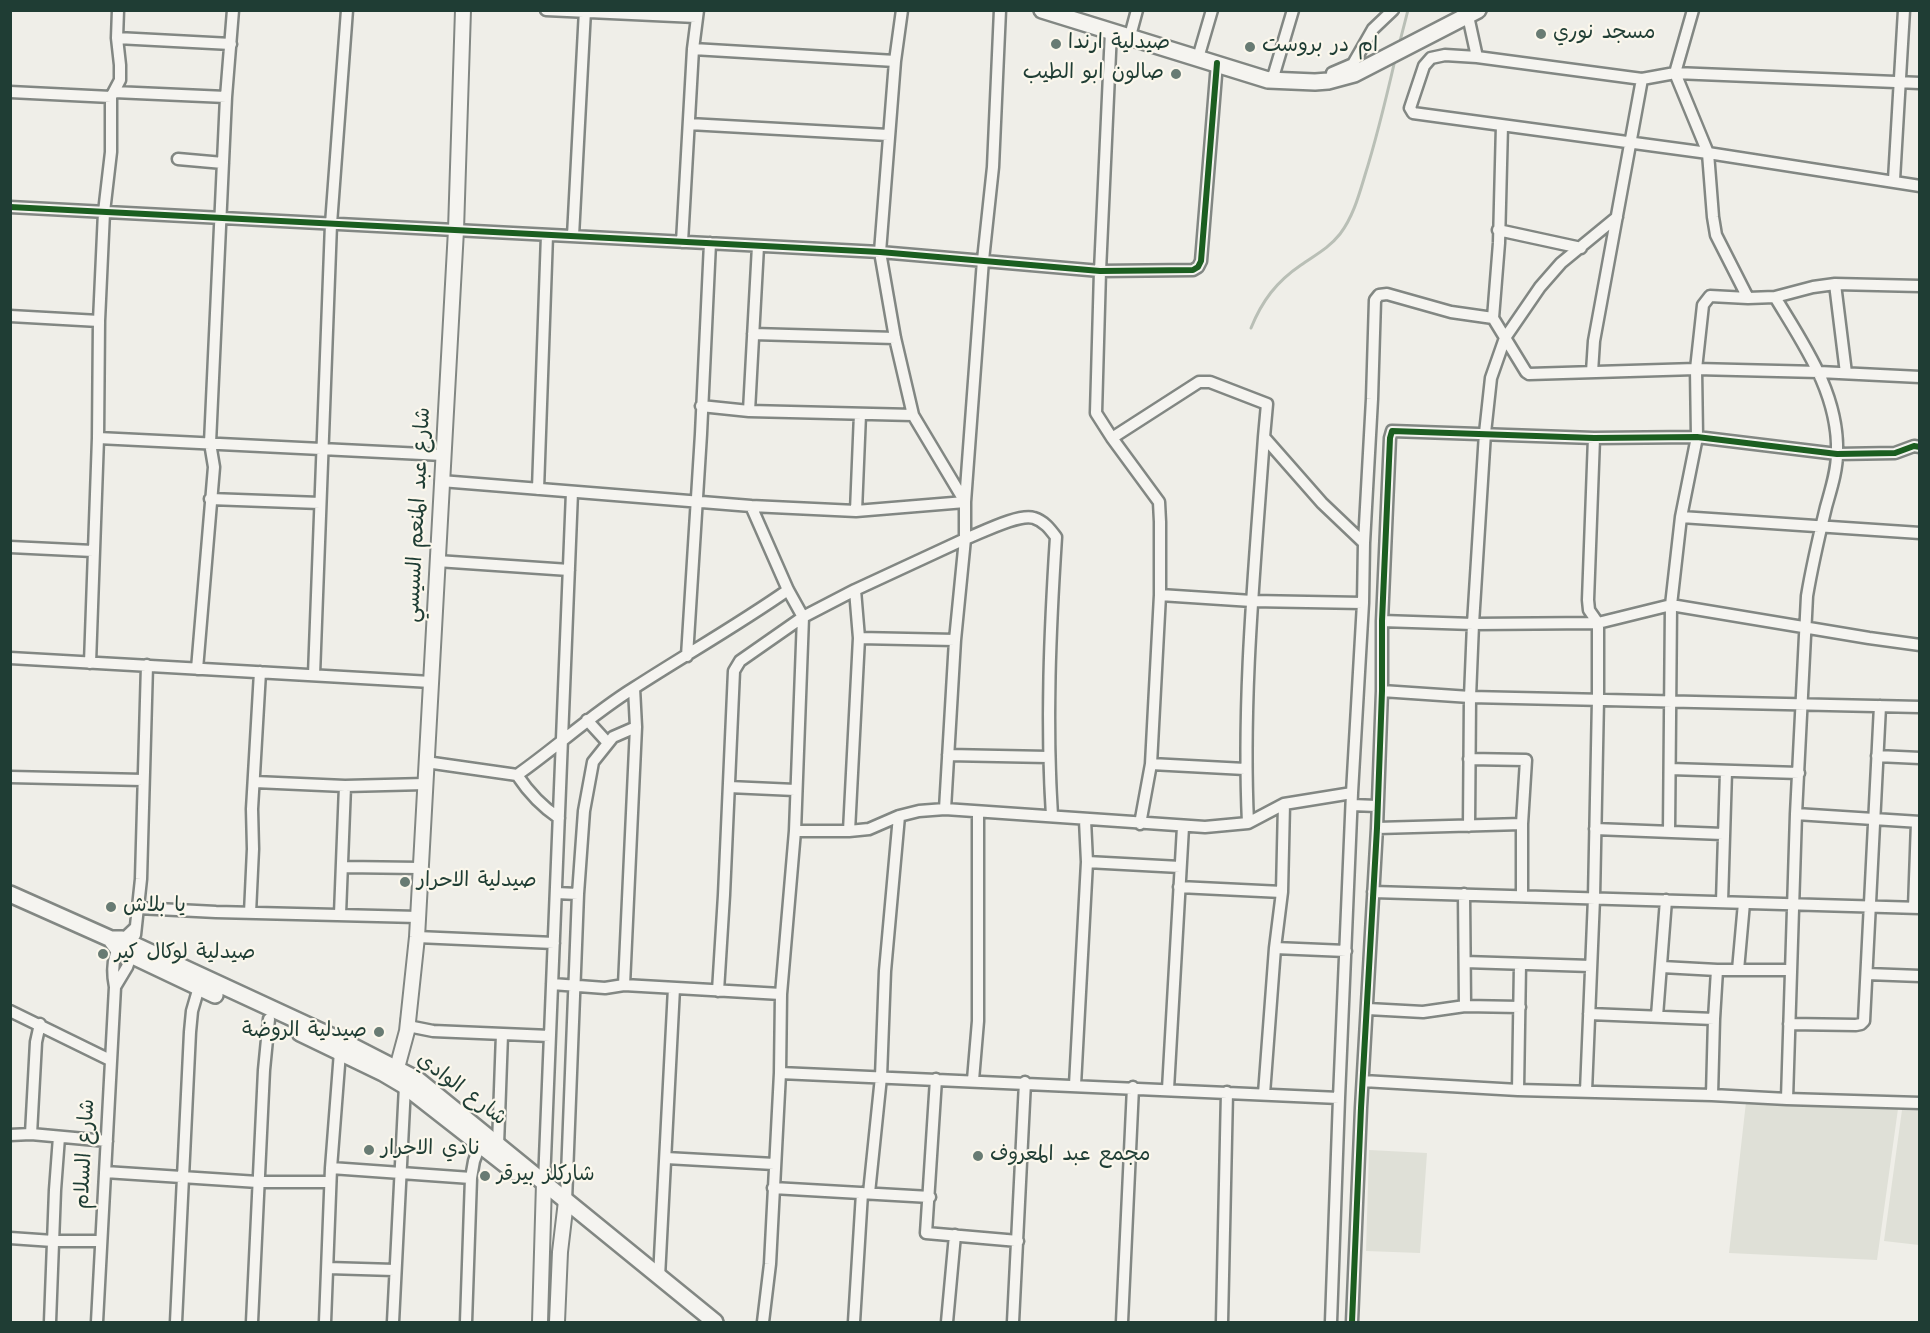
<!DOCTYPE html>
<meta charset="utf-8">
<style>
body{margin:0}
#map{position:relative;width:1930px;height:1333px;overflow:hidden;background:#efeee8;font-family:"Architects Daughter",sans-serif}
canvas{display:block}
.frame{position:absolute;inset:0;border:12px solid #1f3d34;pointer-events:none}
</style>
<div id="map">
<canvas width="1930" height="1333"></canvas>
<div class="frame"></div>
</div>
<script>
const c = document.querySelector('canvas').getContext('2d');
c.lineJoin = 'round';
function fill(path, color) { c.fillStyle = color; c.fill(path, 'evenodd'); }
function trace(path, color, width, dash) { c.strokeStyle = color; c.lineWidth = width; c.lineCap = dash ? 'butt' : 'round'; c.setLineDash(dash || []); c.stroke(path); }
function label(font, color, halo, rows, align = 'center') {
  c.font = font + ' "Architects Daughter","Playpen Sans Arabic",sans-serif'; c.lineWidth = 4.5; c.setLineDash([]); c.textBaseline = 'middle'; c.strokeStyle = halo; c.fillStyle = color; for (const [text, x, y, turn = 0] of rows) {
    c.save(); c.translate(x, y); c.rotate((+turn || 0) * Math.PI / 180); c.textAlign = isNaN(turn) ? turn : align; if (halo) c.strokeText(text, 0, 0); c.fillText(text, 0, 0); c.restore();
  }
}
fill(new Path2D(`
 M 1746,1102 L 1898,1109 L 1877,1260 L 1729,1253 Z
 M 1902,1110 L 1919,1111 L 1919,1245 L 1884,1241 Z
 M 1369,1150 L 1427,1153 L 1420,1253 L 1366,1251 Z`), '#dfe0d7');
trace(new Path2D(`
 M 1399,45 L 1408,10
 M 1251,328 C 1262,301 1276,282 1301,265 C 1315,255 1329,248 1340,234 C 1353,217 1359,195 1365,175 C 1377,137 1386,99 1395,60`), '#b9bfb6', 3);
const minor = new Path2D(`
 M 546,10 L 696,17
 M 902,10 L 895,61 L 880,252 L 895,338 L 913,415 L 965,502 L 965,539 C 981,533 1019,513 1034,518 C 1044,521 1050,529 1056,537 C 1050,630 1046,723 1052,816
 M 1693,10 L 1675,73 L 1708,153 L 1713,217 L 1716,235 L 1748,298 L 1775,297 C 1804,345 1839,394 1837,453 C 1837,471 1831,489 1826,507 C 1819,536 1812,566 1807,596 L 1796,814 L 1787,1099
 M 1468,16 L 1477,57
 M 1111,31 L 1100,271 L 1096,413 L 1112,438 L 1159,502 L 1160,522 L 1160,595 L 1151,764 L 1140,824
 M 1130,36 L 1137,10
 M 117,38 L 231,44
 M 693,49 L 895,61
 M 1198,58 L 1212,10
 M 1332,73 L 1353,64 L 1373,29 L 1393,10
 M 1268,80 L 1274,74 L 1293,10
 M 1920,83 L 1675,73 L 1642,79 L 1477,57 L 1445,55 L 1431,58 L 1424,66 L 1410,108 L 1413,113 L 1708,153 L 1920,186
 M 10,92 L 111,97
 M 114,92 L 226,97
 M 689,124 L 888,135
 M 1502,125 L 1499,243 L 1493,318 L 1526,372 L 1529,374 L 1696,369 L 1819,372 L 1920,377
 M 178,159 L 223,163
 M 1894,180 L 1904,10
 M 10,207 L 880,252 L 1100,271 L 1193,270 L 1198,267 L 1201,261 L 1217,63
 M 1498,230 L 1581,248
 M 573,236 L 585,10
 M 682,242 L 693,49 L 698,10
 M 1835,284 L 1846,373
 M 1775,297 L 1813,287 L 1835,284 L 1920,286
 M 10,316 L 99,321
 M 753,334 L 895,338
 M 1592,372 L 1594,341 L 1642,79
 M 701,406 L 749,411 L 913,415
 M 749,411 L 758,246
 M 98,438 L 443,455
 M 1112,438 L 1199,382 L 1210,382 L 1267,404 L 1264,437 L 1322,503 L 1364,543
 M 441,481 L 751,506 L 788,590 L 803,617 L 795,831 L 781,994 L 780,1073 L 770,1264 L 763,1322
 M 538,489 L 547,235
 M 210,499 L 320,503
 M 751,506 L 856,511 L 965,502 L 983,260 L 993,167 L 1000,10
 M 856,511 L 860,414
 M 1681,517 L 1920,533
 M 10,547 L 93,551
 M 437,561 L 569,570
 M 1160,595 L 1252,601 L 1363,603
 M 1382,621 L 1473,624 L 1598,623 L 1671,605 L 1869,638 L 1920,645
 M 859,638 L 955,640
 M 687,656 L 701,434 L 710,243
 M 10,658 L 431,682
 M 90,663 L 98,438 L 99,321 L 104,212 L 111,152 L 111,97 L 120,80 L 120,65 L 117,38 L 118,10
 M 197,669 L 214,467 L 210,443 L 226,97 L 233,10
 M 314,675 L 331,224 L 347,10
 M 1382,691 L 1470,697 L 1920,707
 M 587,720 L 608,743
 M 948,755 L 1048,757
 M 1877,756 L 1920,758
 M 1469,759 L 1526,760 L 1522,824 L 1522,896
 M 426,762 L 517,775 C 529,793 541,806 559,818
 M 1151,764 L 1245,769
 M 1670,769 L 1799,773
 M 517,775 C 557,747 592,714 634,688 C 685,655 738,625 788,590
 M 10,777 L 143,780
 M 255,782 L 345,786 L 425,784
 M 729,787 L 795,790
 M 1352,805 L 1377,806
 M 945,809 L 955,640 L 965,539
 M 1796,814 L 1920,822
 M 1248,823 C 1242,694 1255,565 1264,437
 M 1469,826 L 1470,697 L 1473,624 L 1485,433 L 1491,378 L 1505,338 L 1540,287 L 1561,263 L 1617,217
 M 1377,828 L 1522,824
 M 1595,829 L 1723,834
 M 795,831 L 849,831 L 869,829 L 899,816 L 919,811 L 945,809 L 1205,827 L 1248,823 L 1284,804 L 1352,793
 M 849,831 L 859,638 L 855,590
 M 1669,832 L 1671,605 L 1681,517 L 1697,437 L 1696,369 L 1703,305 L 1710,296 L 1748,298
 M 1087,862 L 1180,867
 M 343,867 L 420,868
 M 1179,887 L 1282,892
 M 1373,892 L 1920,908
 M 556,893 L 578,894
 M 1464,894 L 1465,1006
 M 1722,902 L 1726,771
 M 138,908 L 216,912 L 418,917
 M 1914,908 L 1917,822
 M 250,913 L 253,849 L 252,809 L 260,672
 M 340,914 L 345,786
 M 135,935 L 141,879 L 147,665
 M 417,937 L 554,943
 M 1275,948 L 1346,951
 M 1465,962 L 1591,966
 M 1662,967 L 1717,970 L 1791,970
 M 1738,970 L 1744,903
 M 1867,974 L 1920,976
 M 552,984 L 605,988 L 624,985 L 781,994
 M 624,985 L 636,727 L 634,688
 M 115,987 L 127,967 L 133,950
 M 718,991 L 724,895 L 734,671 L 740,661 L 803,617 L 855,590 L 965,539
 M 1368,1009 L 1423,1012 L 1465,1006 L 1520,1007
 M 10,1011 L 110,1060
 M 1589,1014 L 1714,1019 L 1717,970
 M 1657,1016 L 1666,900
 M 407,1020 L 413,1027 L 433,1031 L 550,1036
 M 1789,1024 L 1856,1025 L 1861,1024 L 1864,1021 L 1880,706
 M 780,1073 L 1339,1098
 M 936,1079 L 926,1233 L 1018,1241
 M 973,1080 L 978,1021 L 978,812
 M 1363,1081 L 1518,1090 L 1712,1095 L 1787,1099 L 1920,1103
 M 1075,1085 L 1087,862 L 1085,820
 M 1168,1089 L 1183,827
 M 1518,1090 L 1520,964
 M 1586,1091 L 1594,898 L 1598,699 L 1598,623 L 1589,610 L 1588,600 L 1594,438
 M 1264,1094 L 1275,948 L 1282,892 L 1284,804
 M 1712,1095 L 1714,1019
 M 31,1134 L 36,1042 L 40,1024
 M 10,1135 L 31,1134 L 107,1141
 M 498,1145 L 502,1034
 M 666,1158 L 774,1164
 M 331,1168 L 471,1178
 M 105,1172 L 258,1182 L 330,1182
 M 544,1183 L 572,492
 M 773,1188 L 930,1197
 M 869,1193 L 881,1077 L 885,971 L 899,816
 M 566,1201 L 578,894 L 584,811 L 593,762 L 613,737 L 636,727
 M 10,1238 L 53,1241 L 101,1241
 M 328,1268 L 394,1270
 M 659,1277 L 674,988
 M 50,1322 L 55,1190 L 59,1137
 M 97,1322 L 115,987 C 110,962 115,945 135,928
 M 176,1322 L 190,1032 L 192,1011 L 199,987
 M 252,1322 L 264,1070 L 269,1019
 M 325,1322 L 331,1168 L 340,1052
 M 393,1322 L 405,1086
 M 466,1322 L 471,1178 L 474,1161 L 480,1145
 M 854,1322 L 862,1193
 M 947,1322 L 955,1235
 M 1013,1322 L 1025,1082
 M 1122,1322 L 1133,1087
 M 1222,1322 L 1227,1092
 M 1331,1322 L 1339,1098 L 1352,793 L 1363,603 L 1364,543 L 1372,399 L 1375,300 L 1379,295 L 1387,294 L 1451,312 L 1493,318
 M 1352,1322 L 1361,1108 L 1377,828 L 1382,691 L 1382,621 L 1390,438 L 1392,431 L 1594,438 L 1697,437 L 1837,454 L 1895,453 L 1914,446 L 1920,447`);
const tertiary = new Path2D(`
 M 397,1068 L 407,1031 L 417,937 L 456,230 L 463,10
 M 540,1322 L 544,1183
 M 557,1322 L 560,1252 L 566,1201`);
const secondary = new Path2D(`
 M 1042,10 L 1268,80 L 1315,82 L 1328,81 L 1354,74 L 1478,10
 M 10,894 L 111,939 L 122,939 L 128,942 L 344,1042 L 418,1080 L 715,1322
 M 112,941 L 118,949 L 215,995
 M 300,1033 L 383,1073 L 405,1086 L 515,1172`);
trace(minor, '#828783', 15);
trace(tertiary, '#828783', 18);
trace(secondary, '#828783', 20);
trace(minor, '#f5f4f0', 10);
trace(tertiary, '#f5f4f0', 14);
trace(secondary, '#f5f4f0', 15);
trace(new Path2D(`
 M 10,207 L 880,252 L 1100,271 L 1193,270 L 1198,267 L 1201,261 L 1217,63
 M 1352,1322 L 1361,1108 L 1377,828 L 1382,691 L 1382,621 L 1390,438 L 1392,431 L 1594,438 L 1697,437 L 1837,454 L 1895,453 L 1914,446 L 1920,447`), '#1b5e20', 6);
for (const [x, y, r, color] of [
 [1541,34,6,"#687b73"],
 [1056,44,6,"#687b73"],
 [1250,47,6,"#687b73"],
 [1176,74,6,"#687b73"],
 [405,882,6,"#687b73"],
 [111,907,6,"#687b73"],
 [103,954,6,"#687b73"],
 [379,1032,6,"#687b73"],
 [369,1150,6,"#687b73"],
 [978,1156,6,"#687b73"],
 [485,1176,6,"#687b73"]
]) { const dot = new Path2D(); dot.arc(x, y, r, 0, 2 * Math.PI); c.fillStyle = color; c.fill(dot); trace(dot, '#fbf7ec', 2); }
label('21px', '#1f3d34', '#fbf7ec', [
 ["مسجد نوري",1553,34],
 ["صيدلية ارندا",1068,44],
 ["ام در بروست",1262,47],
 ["صالون ابو الطيب",1164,74,"right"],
 ["صيدلية الاحرار",417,882],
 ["يا بلاش",123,907],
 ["صيدلية لوكال كير",115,954],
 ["صيدلية الروضة",367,1032,"right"],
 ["نادي الاحرار",381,1150],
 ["مجمع عبد المعروف",990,1156],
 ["شاركلز بيرقر",497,1176]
], 'left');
label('21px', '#1f3d34', '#fbf7ec', [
 ["شارع عبد المنعم السيسي",419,515,-87],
 ["شارع الوادي",461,1090,37],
 ["شارع السلام",86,1154,-87]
]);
</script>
